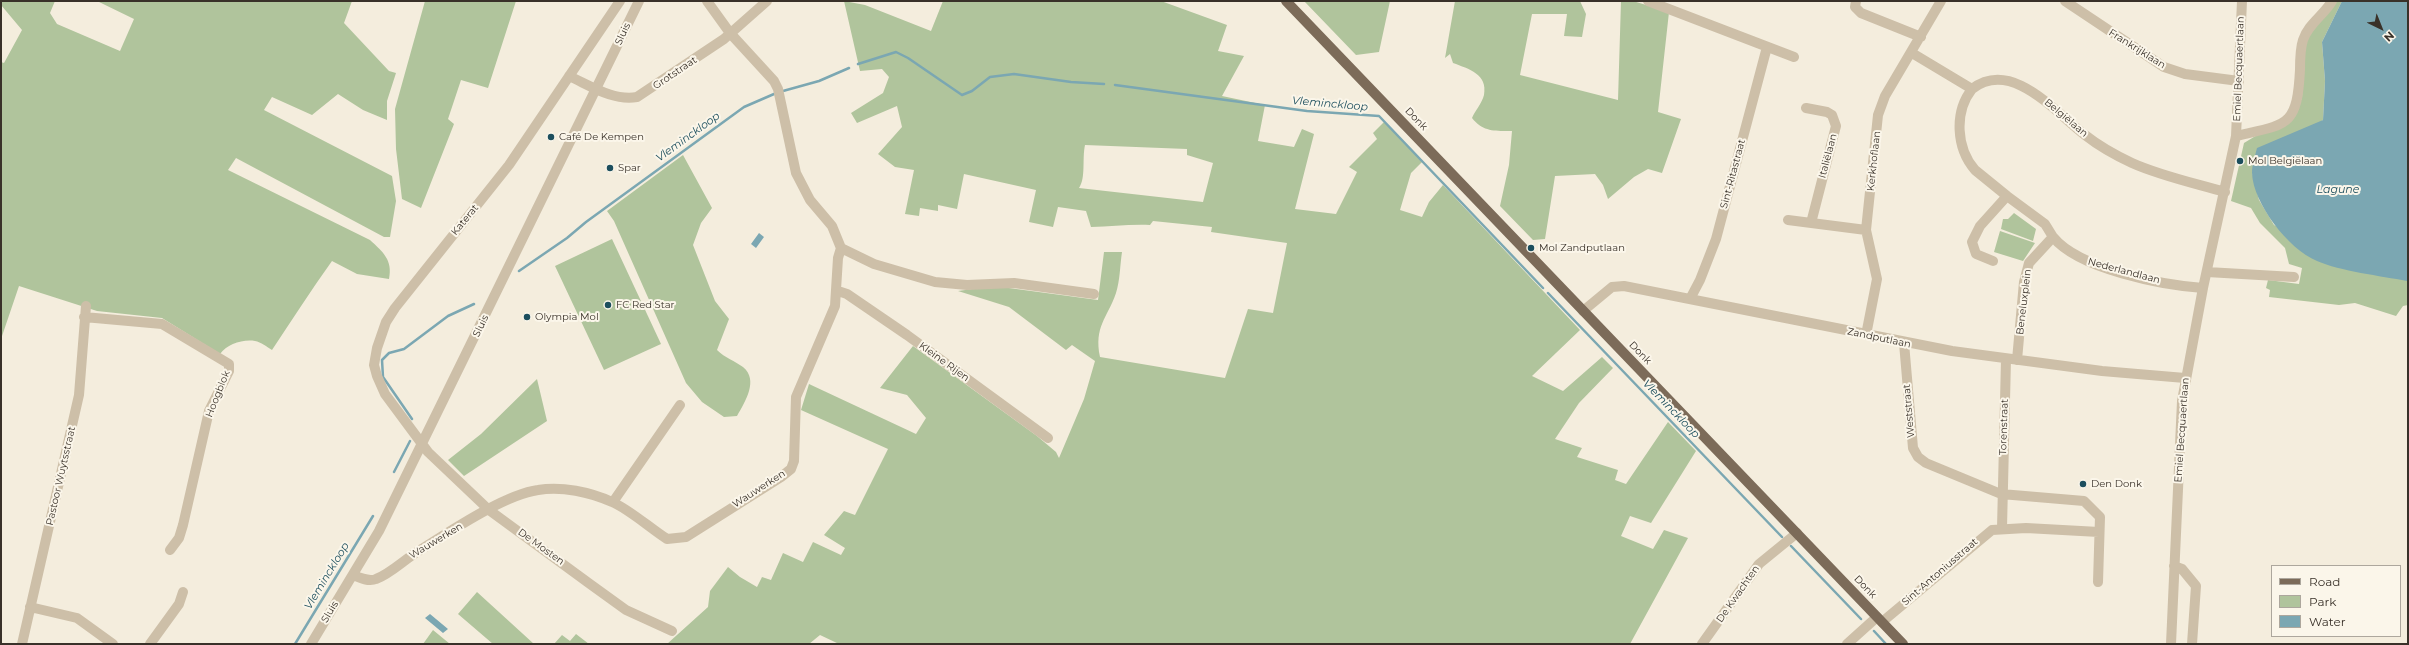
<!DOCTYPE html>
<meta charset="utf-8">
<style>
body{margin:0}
#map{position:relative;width:2409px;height:645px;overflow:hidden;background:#f4eddd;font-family:Montserrat,sans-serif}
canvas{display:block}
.frame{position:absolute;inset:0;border:2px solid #393129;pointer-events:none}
.legend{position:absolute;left:2271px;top:565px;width:130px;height:72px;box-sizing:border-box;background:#fbf6ea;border:1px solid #ada79d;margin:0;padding:5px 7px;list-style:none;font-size:12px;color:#393129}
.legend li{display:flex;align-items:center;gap:8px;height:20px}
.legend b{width:20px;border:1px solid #ada79d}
.north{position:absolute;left:2361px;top:8px;width:40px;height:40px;-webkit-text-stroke:3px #fbf6ea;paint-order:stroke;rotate:137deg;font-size:11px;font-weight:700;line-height:16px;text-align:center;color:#393129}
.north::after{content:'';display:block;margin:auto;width:14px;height:18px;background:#393129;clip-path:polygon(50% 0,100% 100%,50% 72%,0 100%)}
</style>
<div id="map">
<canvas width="2409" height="645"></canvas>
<div class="frame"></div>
<ul class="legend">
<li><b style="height:5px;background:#7c6b59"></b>Road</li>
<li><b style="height:11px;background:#b0c49c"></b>Park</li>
<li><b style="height:11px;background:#7ba7b2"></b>Water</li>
</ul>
<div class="north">N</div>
</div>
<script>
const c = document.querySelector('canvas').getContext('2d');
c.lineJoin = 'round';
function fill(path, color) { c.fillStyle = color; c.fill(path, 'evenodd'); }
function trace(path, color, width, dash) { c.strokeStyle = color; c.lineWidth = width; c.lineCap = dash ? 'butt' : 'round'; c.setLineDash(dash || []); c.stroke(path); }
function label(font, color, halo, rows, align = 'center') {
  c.font = font + ' Montserrat,sans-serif'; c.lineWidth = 4; c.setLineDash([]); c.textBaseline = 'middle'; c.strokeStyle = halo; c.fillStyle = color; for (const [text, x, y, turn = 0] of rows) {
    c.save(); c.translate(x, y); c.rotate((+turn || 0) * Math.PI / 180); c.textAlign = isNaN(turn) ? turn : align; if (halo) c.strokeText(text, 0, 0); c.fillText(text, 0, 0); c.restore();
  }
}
fill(new Path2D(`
 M 1,1 L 55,1 L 50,13 L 57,24 L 120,51 L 134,19 L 97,1 L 352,1 L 344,23 L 389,71 L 396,73 L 387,101 L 387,120 L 363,110 L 338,94 L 312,115 L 272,97 L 264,110 L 392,176 L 396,201 L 390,237 L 384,237 L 236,158 L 228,170 L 370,240 C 383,252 393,260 389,279 L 357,274 L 332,261 C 311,290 292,320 272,350 C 267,347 261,342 255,341 C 243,339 227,344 220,354 L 162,318 L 97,311 L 19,286 L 1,339 L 1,62 L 4,63 L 22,30 L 1,5 Z
 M 425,1 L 516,1 L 488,88 L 461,80 L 448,119 L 454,124 L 421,208 L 402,199 L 396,149 L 395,109 Z
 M 844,1 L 865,5 L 931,31 L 943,1 L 1161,1 L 1227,25 L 1218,51 L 1244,56 L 1222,96 L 1265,105 L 1258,141 L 1294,147 L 1302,129 L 1314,134 L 1295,209 L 1336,214 L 1357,172 L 1349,167 L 1377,139 L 1373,133 L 1384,122 L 1423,161 L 1411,173 L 1400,210 L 1422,217 L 1429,202 L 1443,185 L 1580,330 L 1532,376 L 1563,391 L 1602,357 L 1613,368 L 1579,403 L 1555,439 L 1582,448 L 1577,457 L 1618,470 L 1615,480 L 1626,484 L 1668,422 L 1696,451 L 1651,523 L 1630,516 L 1621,536 L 1653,549 L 1664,530 L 1688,538 L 1630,644 L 839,644 L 820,635 L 809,644 L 667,644 L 708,607 L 710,591 L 728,567 L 740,577 L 757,587 L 762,577 L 771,580 L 783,553 L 803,562 L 813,542 L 841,555 L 845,548 L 824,535 L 844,511 L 855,515 L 888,449 L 801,410 L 809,384 L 916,434 L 926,418 L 907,395 L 880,388 L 913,346 L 1037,436 L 1056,452 L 1059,458 L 1084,399 L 1095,361 L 1072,345 L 1066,350 L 1009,307 L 958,291 L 994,286 L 1098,300 L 1104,252 L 1122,252 C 1120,265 1120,281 1116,293 C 1107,319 1094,326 1100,357 L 1225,378 L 1248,309 L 1273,313 L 1287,243 L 1211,232 L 1212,227 L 1153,221 L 1150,225 C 1129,224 1111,227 1091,227 L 1086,211 L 1058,207 L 1053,227 L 1029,222 L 1036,190 L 964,174 L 957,209 L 938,205 L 938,211 L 920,208 L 919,216 L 905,214 L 914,170 L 895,167 L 878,154 L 902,127 L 897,106 L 857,123 L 851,113 L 883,93 L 889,77 L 882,69 L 860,71 ZM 1085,145 L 1187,149 L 1187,155 L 1213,163 L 1203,202 L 1079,188 C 1086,178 1082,159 1085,145 Z
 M 1304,1 L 1390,1 L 1379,52 L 1356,55 Z
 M 1455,1 L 1580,1 L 1586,14 L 1582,37 L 1564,36 L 1567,14 L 1532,14 L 1520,75 L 1618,100 L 1621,1 L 1633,1 L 1669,12 L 1658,112 L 1681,119 L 1662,173 L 1648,169 L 1634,177 L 1608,199 L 1603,185 L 1595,174 L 1555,176 L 1545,239 L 1533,240 L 1500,206 L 1509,165 L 1512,131 C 1495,131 1483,132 1472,118 C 1475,111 1482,103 1484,95 C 1488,74 1469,69 1453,63 L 1450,54 L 1445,58 Z
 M 2334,1 L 2342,1 L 2322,42 L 2325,81 L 2323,120 L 2252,172 L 2259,200 L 2274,225 L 2358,271 L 2408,279 L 2408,305 L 2403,306 L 2396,316 L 2355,303 L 2339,305 L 2269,297 L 2270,290 L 2266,288 L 2268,280 L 2299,284 L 2302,268 L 2289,264 L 2285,248 L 2260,223 L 2251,208 L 2231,201 L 2244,143 L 2295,112 L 2302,98 L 2303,60 L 2307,35 Z
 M 683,155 L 712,208 L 701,223 L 693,245 L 715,301 L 729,319 L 717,350 C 725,358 735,361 743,367 C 759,380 745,402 737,416 L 724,417 L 702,402 L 686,383 L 614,221 L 607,211 Z
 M 2014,213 L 2036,229 L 2033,241 L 2001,229 L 2003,219 L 2008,219 Z
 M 2000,231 L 2035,243 L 2023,261 L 1994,252 Z
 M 612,239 L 661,344 L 604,370 L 555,266 Z
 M 537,379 L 547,421 L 464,476 L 448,460 L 481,434 Z
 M 477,592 L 534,644 L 493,644 L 458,614 Z
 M 433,630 L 450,644 L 423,644 Z
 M 576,634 L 589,644 L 554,644 L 562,635 L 570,641 Z`), '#b0c49c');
fill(new Path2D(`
 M 2342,1 L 2408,1 L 2407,281 C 2381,276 2340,271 2317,261 C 2288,249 2253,203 2252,173 C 2252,165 2255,156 2257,148 L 2323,120 L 2325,81 L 2322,42 Z
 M 759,233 L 764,237 L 756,248 L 751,244 Z
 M 430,614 L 448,629 L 443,633 L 425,618 Z`), '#7ba7b2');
trace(new Path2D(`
 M 858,64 L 896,52 L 908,58 L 962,95 L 972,91 L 990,77 L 1014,74 L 1071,82 L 1104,84
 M 1115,85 L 1307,111 L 1379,116 L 1543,288
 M 783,91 L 819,81 L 849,68
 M 519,271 L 567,238 L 586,222 L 744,107 L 774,94
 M 1548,293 L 1782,537
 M 412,419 L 383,377 L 382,360 L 389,353 L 404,349 L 448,316 L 474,304
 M 394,472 L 410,441
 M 1791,546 L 1861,619
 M 1874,631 L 1886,644
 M 295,644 L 373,516`), '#7ba7b2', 2.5);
trace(new Path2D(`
 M 620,1 L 509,165 L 395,308 L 386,322 L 377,348 L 374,365 L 377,376 L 385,394 L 428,452 L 489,510 L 590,584 L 626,610 L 672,631
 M 707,1 L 730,33 L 774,81 L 778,89 L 796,173 L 810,200 L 832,226 L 841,248 L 874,264 L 935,282 L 967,285 L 1014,283 L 1094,294
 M 1648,1 L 1794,57
 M 1856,1 L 1855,7 L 1861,13 L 1921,37
 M 2065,1 L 2164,67 L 2185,74 L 2239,81
 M 1912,53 L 1972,89 C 2012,58 2056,113 2085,135 C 2099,146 2117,156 2132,163 C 2161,176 2194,183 2225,192
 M 569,76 C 591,86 613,101 637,97 L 724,39 L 767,1
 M 1972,89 C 1954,112 1956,148 1975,170 L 2007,196
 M 1806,108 L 1827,112 L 1832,115 L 1836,126 L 1811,223
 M 2236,136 C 2288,124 2297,127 2300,70 C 2300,60 2300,49 2303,40 C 2308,24 2324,15 2332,1
 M 1788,220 L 1866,230
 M 2053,237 C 2079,269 2162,285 2203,288
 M 1993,261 L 1976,254 L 1972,242 L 1980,226 L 2007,196 L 2045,224 L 2053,237 L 2029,263 L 2024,282 L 2017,360
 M 2207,272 L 2294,277
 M 838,291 L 847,294 L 907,335 L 1048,438
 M 1690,299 L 1700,280 L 1716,239 L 1767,47
 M 1583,311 L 1612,287 L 1624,286 L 1952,351 L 2102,371 L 2185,378
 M 84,317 L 162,324 L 229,364 L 229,371 L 209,411 L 183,525 L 179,538 L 170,550
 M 1866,335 L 1877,279 L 1866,230 L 1878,115 L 1885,96 L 1941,1
 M 1904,343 L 1913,448 L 1918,457 L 1926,463 L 2001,494 L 2084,501 L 2100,517 L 2098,582
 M 613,502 L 680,405
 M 2002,528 L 2006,359
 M 2174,566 L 2182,569 L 2196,586 L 2192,644
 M 353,575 C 360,578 369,582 376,579 C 390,574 404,560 417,552 C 448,533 503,495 538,490 C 562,486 590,492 612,502 C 629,509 651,529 667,539 L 686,537 L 781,477 L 791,469 L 794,461 L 796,397 L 835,306 L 838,258 L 841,248
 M 30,607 L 77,618 L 113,644
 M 1882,622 L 1992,530 L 2026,528 L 2099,532
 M 22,644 L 79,395 L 86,306
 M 150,644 L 179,604 L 183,592
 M 311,644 L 379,531 L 639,1
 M 1702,644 L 1759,564 L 1797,533
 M 1847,644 L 1877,617
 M 2171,644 L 2182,401 L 2203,288 L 2236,136 L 2242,1`), '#cdbfa8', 10);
trace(new Path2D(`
 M 1286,1 L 1903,644`), '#7c6b59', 10);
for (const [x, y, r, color] of [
 [551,137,4,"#1c4e5d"],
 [2240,161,4,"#1c4e5d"],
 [610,168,4,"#1c4e5d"],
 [1531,248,4,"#1c4e5d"],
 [608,305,4,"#1c4e5d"],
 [527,317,4,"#1c4e5d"],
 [2083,484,4,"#1c4e5d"]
]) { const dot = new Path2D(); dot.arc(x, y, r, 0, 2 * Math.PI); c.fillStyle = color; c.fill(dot); trace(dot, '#fbf6ea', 1.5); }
label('10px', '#393129', '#fbf6ea', [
 ["Sluis",623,34,-65],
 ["Frankrijklaan",2137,49,32],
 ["Emiel Becquaertlaan",2239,69,-88],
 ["Grotstraat",675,73,-34],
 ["Belgiëlaan",2066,118,40],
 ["Donk",1416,119,46],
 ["Italiëlaan",1828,156,-75],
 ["Kerkhoflaan",1874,161,-84],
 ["Sint-Ritastraat",1733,174,-75],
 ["Katerat",465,220,-51],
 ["Nederlandlaan",2124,271,15],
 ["Beneluxplein",2024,302,-83],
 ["Sluis",481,326,-64],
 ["Zandputlaan",1879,338,12],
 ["Donk",1640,353,46],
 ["Kleine Rijen",944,362,36],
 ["Hoogblok",218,394,-68],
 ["Weststraat",1909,411,-95],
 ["Torenstraat",2004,427,-88],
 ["Emiel Becquaertlaan",2182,430,-86],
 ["Pastoor Wuytsstraat",61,476,-77],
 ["Wauwerken",759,489,-33],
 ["Wauwerken",436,541,-31],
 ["De Mosten",541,547,36],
 ["Sint-Antoniusstraat",1940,572,-41],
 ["Donk",1865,587,46],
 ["De Kwachten",1738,594,-55],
 ["Sluis",330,612,-59]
]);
label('10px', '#393129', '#fbf6ea', [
 ["Café De Kempen",559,137],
 ["Mol Belgiëlaan",2248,161],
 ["Spar",618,168],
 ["Mol Zandputlaan",1539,248],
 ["FC Red Star",616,305],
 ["Olympia Mol",535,317],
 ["Den Donk",2091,484]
], 'left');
label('italic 11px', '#1c4e5d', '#fbf6ea', [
 ["Vleminckloop",1330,104,5],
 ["Vleminckloop",688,137,-36],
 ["Lagune",2338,190],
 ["Vleminckloop",1671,409,46],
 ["Vleminckloop",327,576,-59]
]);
</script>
